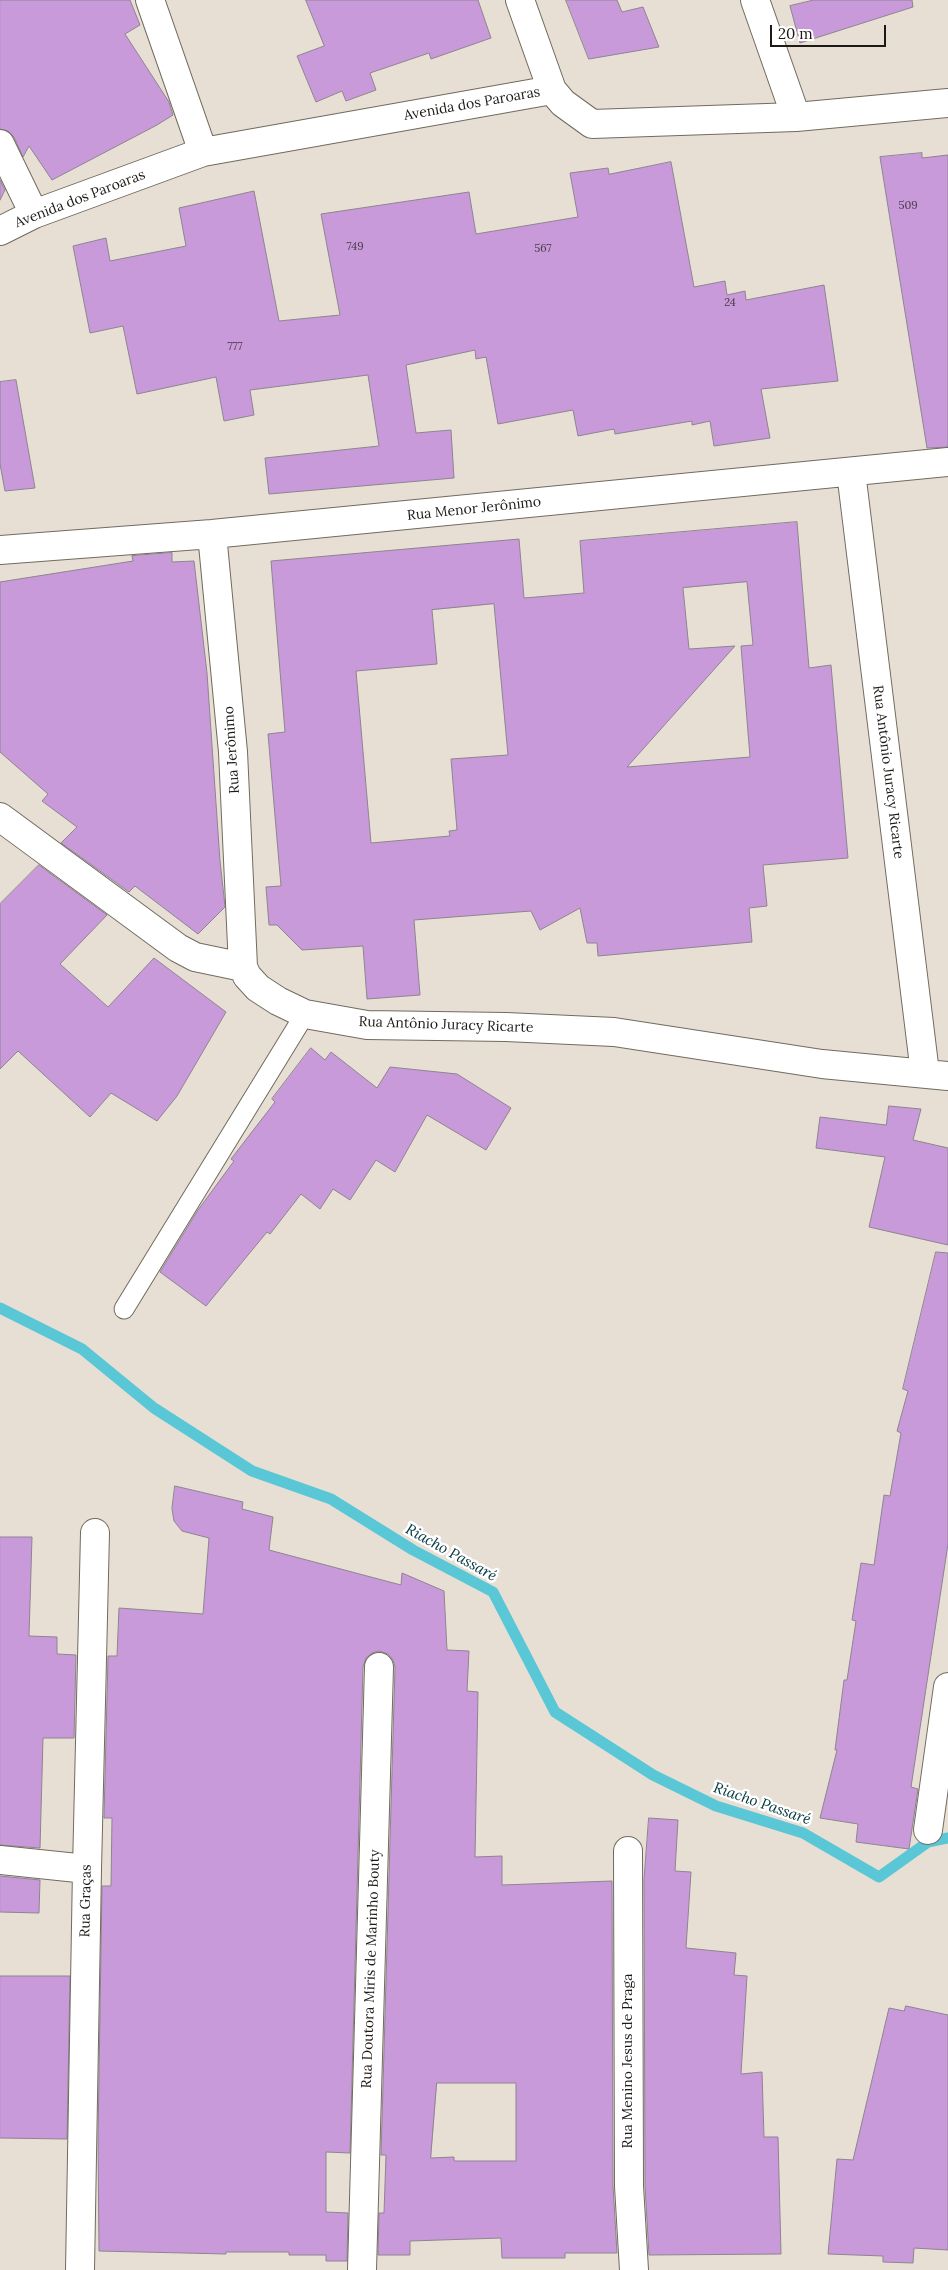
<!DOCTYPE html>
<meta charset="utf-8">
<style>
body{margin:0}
#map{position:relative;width:948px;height:2270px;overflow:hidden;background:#e7dfd3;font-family:Lora,serif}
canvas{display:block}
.scale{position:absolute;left:770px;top:25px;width:116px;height:22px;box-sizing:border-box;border:2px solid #1d1a16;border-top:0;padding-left:6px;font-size:15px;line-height:18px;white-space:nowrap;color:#1d1a16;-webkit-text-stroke:4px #fff;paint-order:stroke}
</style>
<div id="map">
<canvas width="948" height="2270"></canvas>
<div class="scale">20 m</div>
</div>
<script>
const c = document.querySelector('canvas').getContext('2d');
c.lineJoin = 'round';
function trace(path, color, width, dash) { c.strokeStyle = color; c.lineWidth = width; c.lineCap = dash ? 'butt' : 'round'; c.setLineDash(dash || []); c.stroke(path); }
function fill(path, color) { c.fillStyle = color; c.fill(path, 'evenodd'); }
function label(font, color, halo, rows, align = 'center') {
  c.font = font + ' Lora,serif'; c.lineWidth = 5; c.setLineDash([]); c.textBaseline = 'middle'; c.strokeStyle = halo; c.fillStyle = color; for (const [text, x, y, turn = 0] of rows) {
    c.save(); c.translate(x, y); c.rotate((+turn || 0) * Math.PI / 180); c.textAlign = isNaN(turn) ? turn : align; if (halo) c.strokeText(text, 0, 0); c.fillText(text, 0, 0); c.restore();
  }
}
trace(new Path2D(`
 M 0,1308 L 82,1349 L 154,1408 L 252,1471 L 331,1499 L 413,1550 L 493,1592 L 555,1712 L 653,1775 L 716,1806 L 803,1833 L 879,1877 L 928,1842 L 948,1838`), '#59c7d6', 11);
const building = new Path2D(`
 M 0,0 L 130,0 L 140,25 L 125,34 L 169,102 L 173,115 L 157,125 L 52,180 L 29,146 L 23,157 L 14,137 L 8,131 L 0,129 Z
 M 306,0 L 478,0 L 491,38 L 431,59 L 429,53 L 370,73 L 376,90 L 346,101 L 342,91 L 316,102 L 297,56 L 324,46 Z
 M 566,0 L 617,0 L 622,12 L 643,7 L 659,47 L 589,59 Z
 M 814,0 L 912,0 L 913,7 L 800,43 L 790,6 Z
 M 922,153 L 922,158 L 948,155 L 948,447 L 927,448 L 880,157 Z
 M 671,162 L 694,287 L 725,281 L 727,295 L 745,291 L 746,300 L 824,285 L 838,381 L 761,389 L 770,438 L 714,446 L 710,421 L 692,425 L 692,421 L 615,434 L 614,429 L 578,436 L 573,410 L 498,424 L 486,357 L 476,359 L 475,350 L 406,365 L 416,433 L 451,430 L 454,478 L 269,494 L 265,458 L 379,446 L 368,375 L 250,390 L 254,415 L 224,421 L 216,377 L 137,394 L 123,326 L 90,333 L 73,246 L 106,238 L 110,261 L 186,246 L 179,208 L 254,191 L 279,321 L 340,315 L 321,214 L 469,192 L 476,234 L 578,217 L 570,173 L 608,168 L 609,174 Z
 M 0,180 L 5,190 L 0,200 Z
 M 16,380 L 35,488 L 5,491 L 0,464 L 0,382 Z
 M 797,522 L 809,668 L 831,665 L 848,858 L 763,865 L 767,906 L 749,908 L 752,942 L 598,956 L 597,943 L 587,943 L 580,908 L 540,930 L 531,911 L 414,920 L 420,995 L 367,999 L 363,946 L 302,950 L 277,925 L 269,925 L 266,887 L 281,886 L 268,734 L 285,732 L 271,561 L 519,539 L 524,598 L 584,593 L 580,541 ZM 747,582 L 753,645 L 741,646 L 750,757 L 627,767 L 735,646 L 689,649 L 683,588 ZM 494,604 L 508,755 L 451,759 L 457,830 L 449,831 L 450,836 L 371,843 L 356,671 L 437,664 L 432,610 Z
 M 172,553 L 172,562 L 194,561 L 207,673 L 220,861 L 224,897 L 225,907 L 198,934 L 135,886 L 129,892 L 61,843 L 77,827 L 42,801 L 48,794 L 0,752 L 0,582 L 133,561 L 132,556 Z
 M 39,865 L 107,915 L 60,964 L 108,1007 L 154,958 L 226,1012 L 177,1096 L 157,1121 L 111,1093 L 90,1117 L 18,1051 L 0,1069 L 0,904 Z
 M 311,1048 L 325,1060 L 331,1052 L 377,1088 L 390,1067 L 457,1074 L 511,1108 L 486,1150 L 427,1115 L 395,1172 L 376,1160 L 350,1200 L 333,1189 L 320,1209 L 301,1194 L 270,1234 L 267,1232 L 206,1306 L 160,1272 L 198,1210 L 234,1161 L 231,1159 L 275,1102 L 272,1099 Z
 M 889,1106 L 921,1109 L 913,1140 L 948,1148 L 948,1245 L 869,1227 L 885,1157 L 816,1148 L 820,1117 L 886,1125 Z
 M 936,1252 L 948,1253 L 948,1544 L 911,1787 L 918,1789 L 909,1849 L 856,1842 L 858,1824 L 820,1818 L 837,1750 L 835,1750 L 844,1680 L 847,1680 L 856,1621 L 852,1620 L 861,1563 L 874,1565 L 884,1495 L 890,1496 L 901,1433 L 897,1431 L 908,1391 L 903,1389 Z
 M 175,1486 L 243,1502 L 242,1509 L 273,1517 L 269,1550 L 401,1585 L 402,1573 L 444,1591 L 447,1650 L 469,1651 L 467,1691 L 478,1692 L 475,1857 L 502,1856 L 502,1885 L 612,1881 L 613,2186 L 617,2253 L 565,2253 L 565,2258 L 502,2258 L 501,2238 L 410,2241 L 410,2255 L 378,2255 L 379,2213 L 384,2213 L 386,2155 L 381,2155 L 395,1667 L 393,1660 L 388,1654 L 379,1651 L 372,1653 L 366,1658 L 363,1667 L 350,2153 L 326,2152 L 326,2212 L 348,2213 L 347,2261 L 326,2261 L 326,2255 L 289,2255 L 289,2252 L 226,2252 L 226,2254 L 99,2251 L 98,2139 L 102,1886 L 111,1886 L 112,1818 L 104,1818 L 108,1656 L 117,1656 L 119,1608 L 203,1614 L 209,1538 L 182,1531 L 174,1521 L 172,1509 ZM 437,2083 L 516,2083 L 516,2161 L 454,2161 L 454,2157 L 431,2158 Z
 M 0,1537 L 32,1537 L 29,1636 L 57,1637 L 57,1654 L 76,1655 L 74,1738 L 43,1738 L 40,1848 L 0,1845 Z
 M 649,1818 L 678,1820 L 675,1871 L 691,1872 L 686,1948 L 736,1953 L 734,1975 L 747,1976 L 741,2074 L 762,2072 L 764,2137 L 778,2137 L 781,2254 L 649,2255 L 645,2186 L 644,1880 Z
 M 0,1876 L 40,1880 L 39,1913 L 0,1912 Z
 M 0,1976 L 70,1976 L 67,2139 L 0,2138 Z
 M 906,2006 L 948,2015 L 948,2250 L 914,2248 L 913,2263 L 883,2262 L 883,2256 L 828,2254 L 837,2159 L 853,2160 L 889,2008 L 904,2011 Z`);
fill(building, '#c99ad9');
trace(building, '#8d8490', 1);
const service = new Path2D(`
 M 124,1309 L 305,1014`);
const minor = new Path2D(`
 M 150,0 L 203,152
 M 520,0 L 552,90 L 563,103 L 592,124 L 796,117 L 948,103
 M 755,0 L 796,117
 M 0,144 L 34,214
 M 0,231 L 34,214 L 203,152 L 552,90
 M 851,472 L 925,1073
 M 212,534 L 233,752 L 243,967 L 247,976 L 258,988 L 278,1001 L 305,1014 L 367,1025 L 506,1027 L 614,1032 L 822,1064 L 948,1076
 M 0,550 L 212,534 L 948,462
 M 0,817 L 178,948 L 195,957 L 243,967
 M 928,1830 L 948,1687
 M 628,1851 L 629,2186 L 634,2270
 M 0,1860 L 87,1869
 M 80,2270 L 87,1869 L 95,1533
 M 362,2270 L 379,1667`);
trace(service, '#716b5f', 21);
trace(minor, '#716b5f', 30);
trace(service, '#fff', 19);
trace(minor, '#fff', 28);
label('11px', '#483a47', null, [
 ["509",908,206],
 ["749",355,247],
 ["567",543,249],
 ["24",730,303],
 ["777",235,347]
]);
label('14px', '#1d1a16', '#fff', [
 ["Avenida dos Paroaras",472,104,-10],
 ["Avenida dos Paroaras",80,199,-21],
 ["Rua Menor Jerônimo",474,509,-6],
 ["Rua Jerônimo",232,750,-94],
 ["Rua Antônio Juracy Ricarte",888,772,83],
 ["Rua Antônio Juracy Ricarte",446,1025,2],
 ["Rua Graças",86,1901,-89],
 ["Rua Doutora Miris de Marinho Bouty",371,1969,-88],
 ["Rua Menino Jesus de Praga",628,2061,-90]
]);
label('italic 15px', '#00363d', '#fff', [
 ["Riacho Passaré",451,1553,29],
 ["Riacho Passaré",762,1804,19]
]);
</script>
